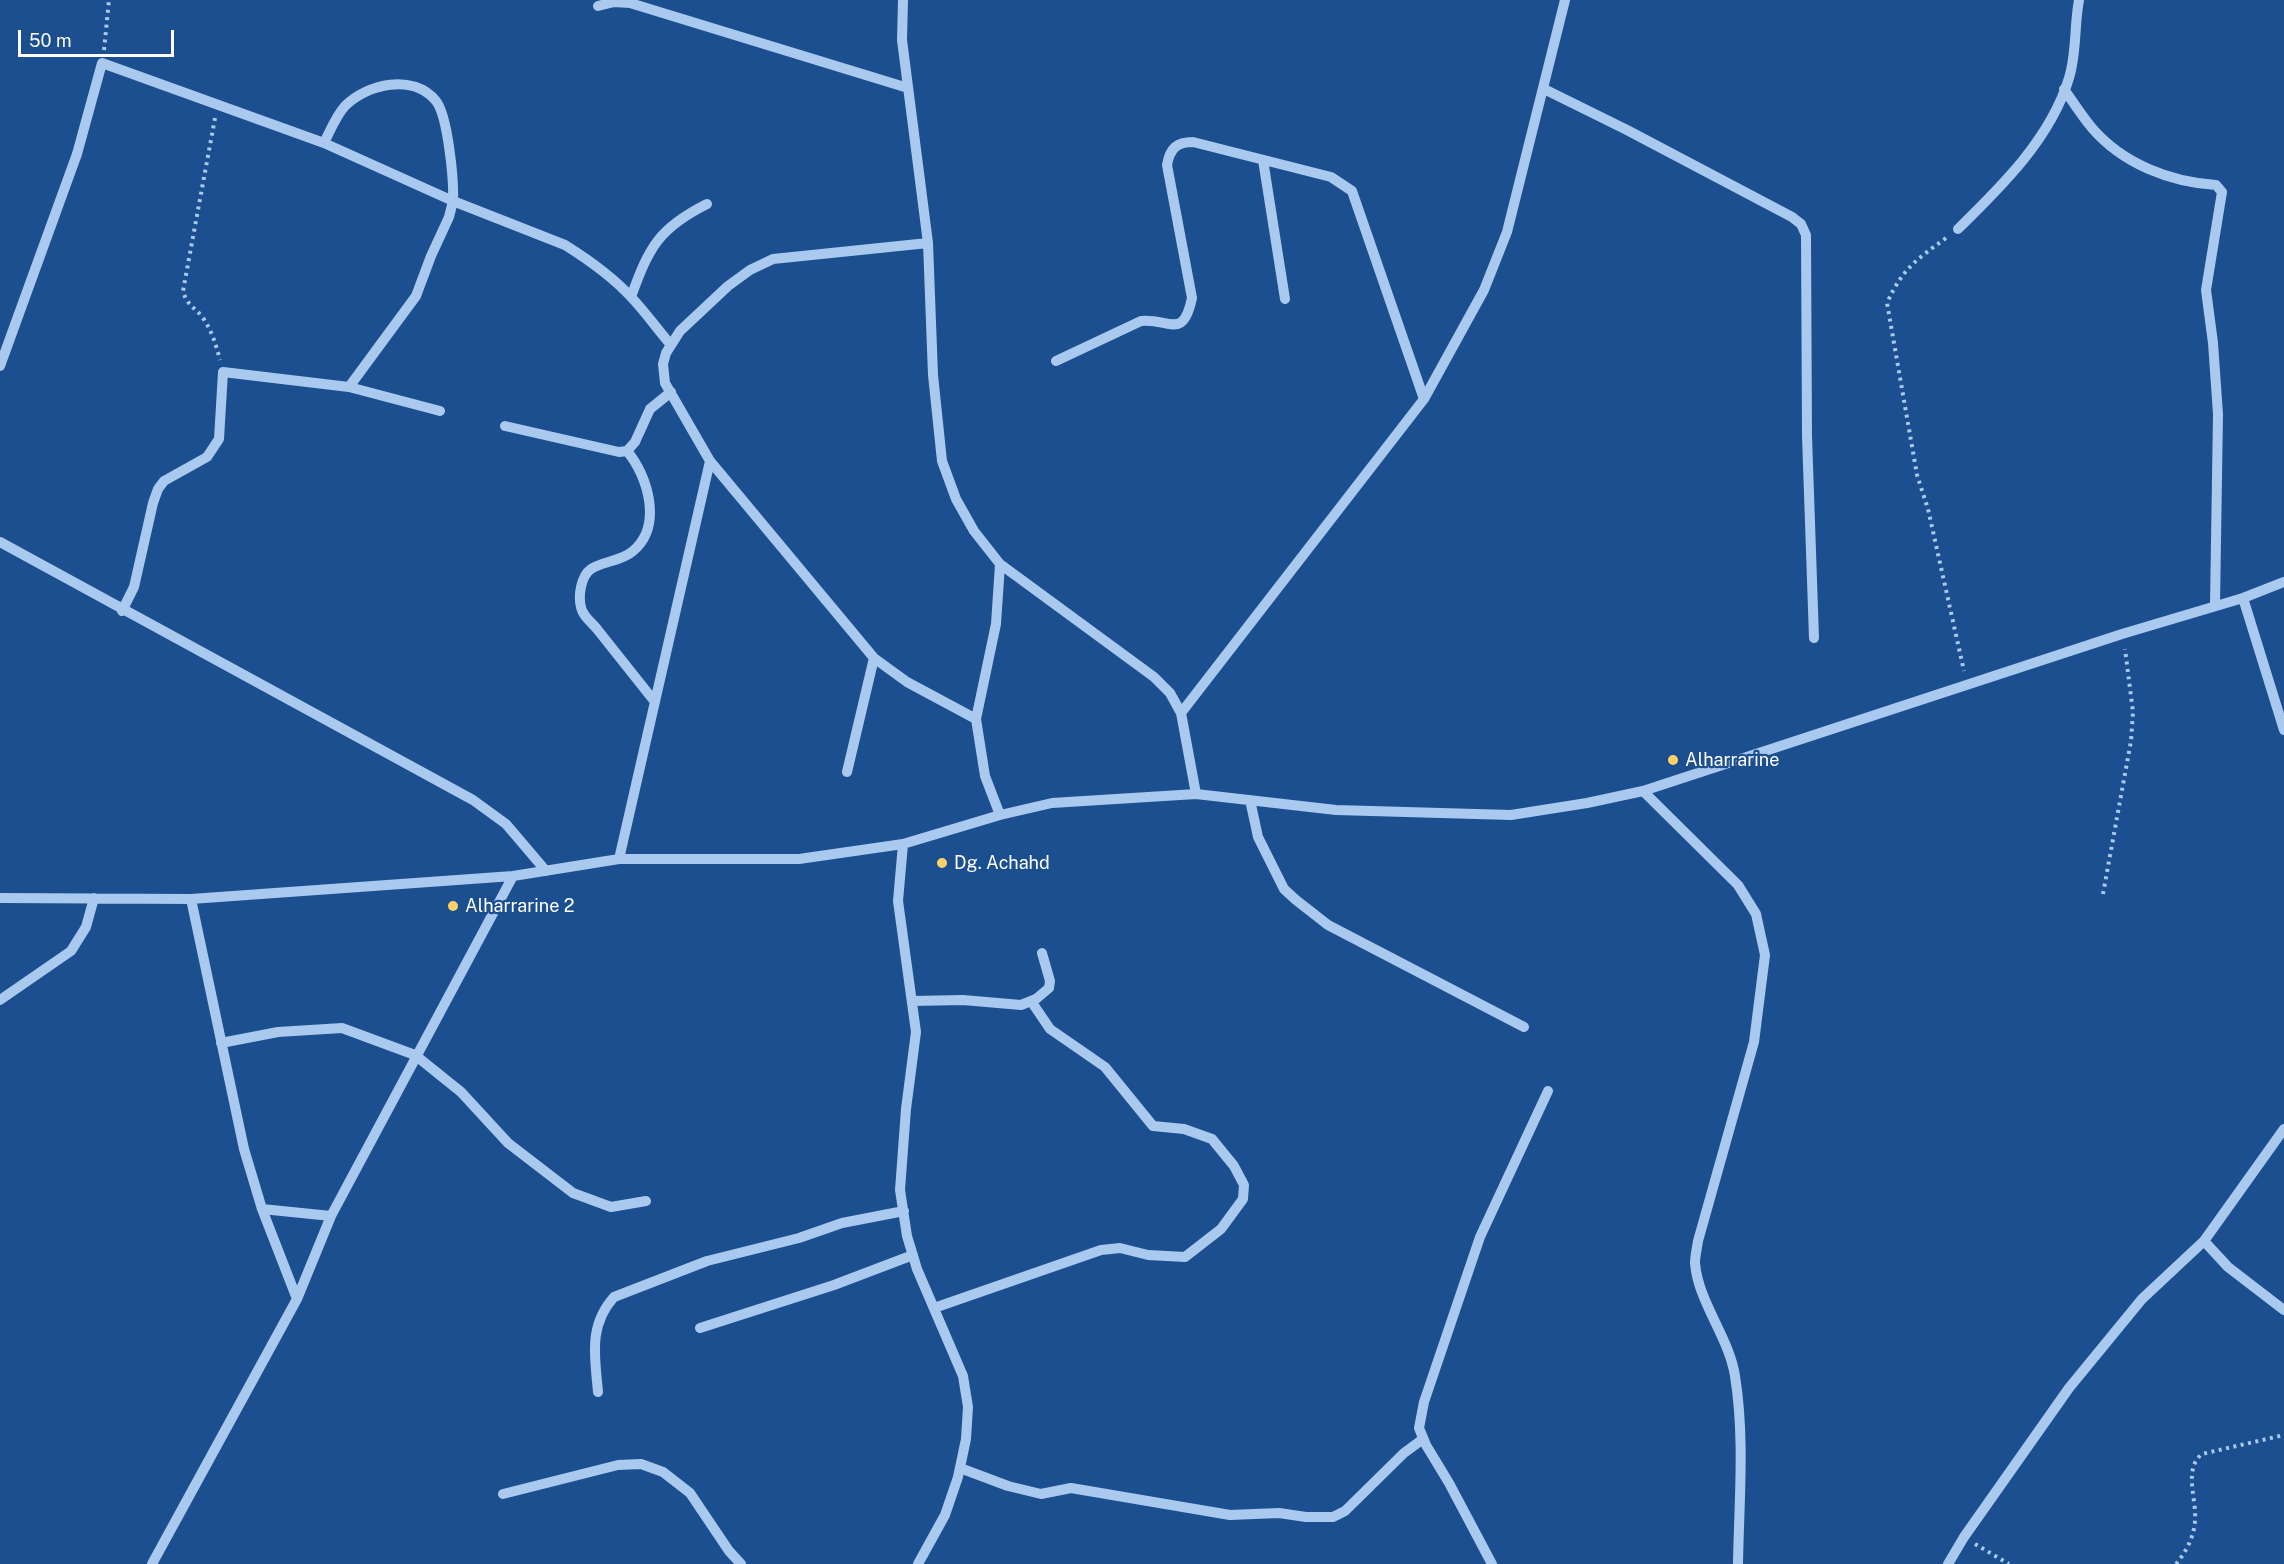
<!DOCTYPE html>
<style>
body{margin:0}
#map{position:relative;width:2284px;height:1564px;overflow:hidden;background:#1b4f8f;font-family:"Public Sans",sans-serif}
canvas{display:block}
.scale{position:absolute;left:18px;top:30px;width:156px;height:27px;box-sizing:border-box;border:3px solid #fff;border-top:0;padding-left:8px;font-size:18px;line-height:21px;white-space:nowrap;color:#fff;-webkit-text-stroke:4px #1b4f8f;paint-order:stroke}
</style>
<div id="map">
<canvas width="2284" height="1564"></canvas>
<div class="scale">50 m</div>
</div>
<script>
const c = document.querySelector('canvas').getContext('2d');
c.lineJoin = 'round';
function trace(path, color, width, dash) { c.strokeStyle = color; c.lineWidth = width; c.lineCap = dash ? 'butt' : 'round'; c.setLineDash(dash || []); c.stroke(path); }
function label(font, color, halo, rows, align = 'center') {
  c.font = font + ' "Public Sans",sans-serif'; c.lineWidth = 4.5; c.setLineDash([]); c.textBaseline = 'middle'; c.strokeStyle = halo; c.fillStyle = color; for (const [text, x, y, turn = 0] of rows) {
    c.save(); c.translate(x, y); c.rotate((+turn || 0) * Math.PI / 180); c.textAlign = isNaN(turn) ? turn : align; if (halo) c.strokeText(text, 0, 0); c.fillText(text, 0, 0); c.restore();
  }
}
trace(new Path2D(`
 M 104,50 L 109,0
 M 215,118 L 183,291 C 187,306 195,307 203,318 C 212,331 216,345 220,360
 M 1946,238 C 1916,260 1903,268 1887,303 L 1917,475 L 1928,509 L 1964,671
 M 2103,894 L 2131,741 L 2133,712 L 2125,649
 M 1975,1544 L 2009,1564
 M 2176,1564 C 2186,1552 2194,1537 2195,1521 C 2197,1500 2183,1469 2202,1454 L 2284,1435`), '#a9c9ee', 4, [3, 4.5]);
trace(new Path2D(`
 M 903,0 L 902,40 L 928,243 L 933,375 L 942,461 L 956,499 L 974,531 L 1000,564 L 1154,677 L 1170,693 L 1181,713 L 1196,794
 M 598,6 L 614,2 L 630,3 L 908,88
 M 1544,89 L 1627,130 L 1792,217 L 1801,224 L 1806,235 L 1807,436 L 1814,638
 M 2064,89 C 2073,102 2082,116 2092,128 C 2123,164 2170,182 2216,185 L 2222,192 L 2206,290 L 2213,343 L 2218,414 L 2215,605
 M 1263,160 L 1285,299
 M 1958,229 C 2002,186 2051,138 2069,78 C 2077,52 2074,26 2079,0
 M 928,243 L 773,259 L 750,270 L 728,286 L 680,331 L 666,353 L 663,364 L 665,383 L 710,461 L 874,658 L 907,682 L 976,719
 M 631,297 C 649,247 659,228 707,204
 M 1056,361 L 1141,321 C 1169,318 1183,341 1192,298 L 1167,165 C 1170,148 1177,142 1193,142 L 1331,177 L 1352,191 L 1424,399
 M 0,366 L 77,154 L 102,63 L 324,143 L 453,201 C 454,181 448,116 436,101 C 413,73 367,84 345,106 C 336,116 330,131 324,143
 M 349,387 L 416,296 L 431,256 L 449,217 L 453,201 L 565,245 C 589,260 613,277 632,298 C 646,313 658,330 671,345
 M 505,426 L 619,452 L 627,451 L 635,442 L 650,409 L 671,392
 M 627,451 C 648,476 663,526 633,551 C 622,561 604,561 591,569 C 581,576 578,596 581,607 C 582,615 592,623 597,629 C 616,653 636,678 655,702
 M 0,542 L 473,800 L 506,824 L 546,871
 M 2243,598 L 2284,730
 M 122,611 L 134,587 L 153,503 L 158,489 L 164,481 L 207,457 L 219,439 L 223,372 L 349,387 L 440,411
 M 1181,713 L 1424,399 L 1484,290 L 1507,232 L 1565,0
 M 847,772 L 874,658
 M 1643,791 L 1738,885 L 1756,914 L 1765,955 L 1754,1042 L 1698,1241 C 1697,1248 1695,1256 1695,1263 C 1698,1302 1729,1337 1735,1376 C 1745,1438 1739,1502 1738,1564
 M 1250,800 L 1258,837 L 1284,889 L 1296,900 L 1328,925 L 1524,1027
 M 1000,815 L 985,776 L 976,719 L 996,624 L 1000,564
 M 903,844 L 898,901 L 916,1032 L 906,1109 L 900,1190 L 907,1236 L 917,1269 L 963,1376 L 968,1407 L 966,1439 L 958,1477 L 945,1515 L 918,1564
 M 619,859 L 710,461
 M 0,898 L 191,899 L 513,876 L 619,859 L 799,859 L 903,844 L 1000,815 L 1052,803 L 1196,794 L 1336,810 L 1511,815 L 1587,803 L 1643,791 L 2122,634 L 2243,598 L 2284,582
 M 191,899 L 244,1149 L 262,1209 L 297,1299
 M 0,1000 L 71,951 L 86,927 L 94,898
 M 912,1001 L 963,1000 L 1021,1005 L 1036,999 L 1049,988 L 1050,981 L 1042,953
 M 221,1043 L 278,1032 L 342,1028 L 415,1055 L 461,1092 L 508,1143 L 573,1193 L 611,1207 L 646,1201
 M 262,1209 L 331,1216
 M 2204,1241 L 2228,1267 L 2284,1310
 M 934,1308 L 1101,1250 L 1120,1248 L 1148,1255 L 1185,1257 L 1221,1229 L 1243,1199 L 1244,1185 L 1234,1166 L 1212,1139 L 1184,1129 L 1153,1126 L 1105,1067 L 1050,1029 L 1031,1001
 M 700,1328 L 834,1285 L 913,1255
 M 598,1392 C 595,1357 588,1326 614,1297 L 707,1261 L 799,1238 L 842,1223 L 904,1211
 M 960,1468 L 1008,1486 L 1041,1494 L 1071,1488 L 1230,1515 L 1279,1513 L 1306,1517 L 1333,1517 L 1345,1511 L 1404,1453 L 1423,1439
 M 503,1494 L 618,1465 L 641,1464 L 663,1472 L 690,1493 L 729,1551 L 741,1564
 M 152,1564 L 297,1299 L 331,1216 L 513,876
 M 1492,1564 L 1449,1483 L 1426,1445 L 1419,1428 L 1424,1402 L 1480,1237 L 1548,1091
 M 1948,1564 L 1964,1537 L 2069,1388 L 2142,1299 L 2204,1241 L 2284,1129`), '#a9c9ee', 10);
for (const [x, y, r, color] of [
 [1673,760,6,"#ffd166"],
 [942,863,6,"#ffd166"],
 [453,906,6,"#ffd166"]
]) { const dot = new Path2D(); dot.arc(x, y, r, 0, 2 * Math.PI); c.fillStyle = color; c.fill(dot); trace(dot, '#1b4f8f', 2); }
label('18px', '#fff', '#1b4f8f', [
 ["Alharrarine",1685,760],
 ["Dg. Achahd",954,863],
 ["Alharrarine 2",465,906]
], 'left');
</script>
